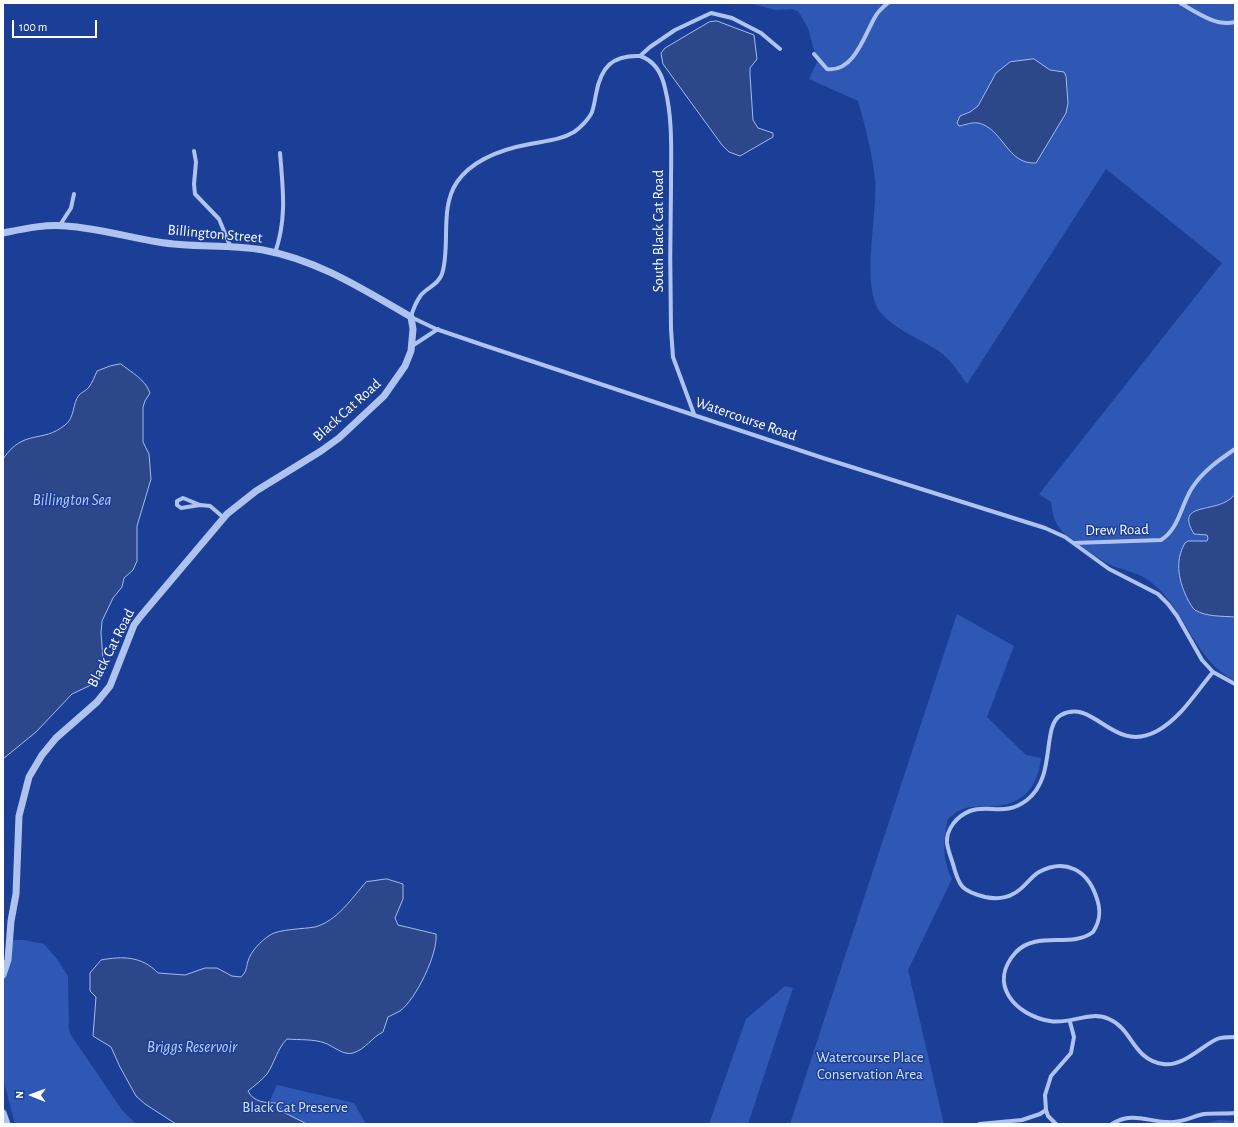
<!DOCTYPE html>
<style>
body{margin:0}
#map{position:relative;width:1238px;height:1127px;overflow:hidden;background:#1b3f97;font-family:"Alegreya Sans",sans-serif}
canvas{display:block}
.frame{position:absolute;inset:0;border:4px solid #fff;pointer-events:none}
.north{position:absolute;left:12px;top:1075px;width:40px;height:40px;-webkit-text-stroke:3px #1b3f97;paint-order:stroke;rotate:271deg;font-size:11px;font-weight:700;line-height:16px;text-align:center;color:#fff}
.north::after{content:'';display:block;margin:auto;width:14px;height:18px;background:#fff;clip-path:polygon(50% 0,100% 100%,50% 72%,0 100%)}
.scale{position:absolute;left:12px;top:20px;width:85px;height:18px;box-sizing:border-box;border:2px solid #fff;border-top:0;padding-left:5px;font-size:12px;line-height:14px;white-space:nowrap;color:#fff;-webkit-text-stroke:3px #1b3f97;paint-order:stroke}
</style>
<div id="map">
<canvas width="1238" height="1127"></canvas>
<div class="frame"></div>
<div class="north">N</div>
<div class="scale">100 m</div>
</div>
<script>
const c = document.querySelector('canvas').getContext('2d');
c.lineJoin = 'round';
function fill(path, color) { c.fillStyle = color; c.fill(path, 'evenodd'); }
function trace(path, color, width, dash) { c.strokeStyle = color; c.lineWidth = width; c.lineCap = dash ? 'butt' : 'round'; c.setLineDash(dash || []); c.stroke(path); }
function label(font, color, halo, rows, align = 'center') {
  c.font = font + ' "Alegreya Sans",sans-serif'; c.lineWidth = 3; c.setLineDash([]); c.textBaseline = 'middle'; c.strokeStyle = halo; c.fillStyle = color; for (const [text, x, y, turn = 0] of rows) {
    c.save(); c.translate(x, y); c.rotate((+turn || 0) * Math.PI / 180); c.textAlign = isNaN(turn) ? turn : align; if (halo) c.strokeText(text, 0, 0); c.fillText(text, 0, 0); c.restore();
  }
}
fill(new Path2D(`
 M 750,3 L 1235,3 L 1235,681 C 1194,660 1186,610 1152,583 C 1140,573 1127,571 1113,566 C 1103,562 1067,538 1061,530 C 1054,521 1052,513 1051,502 L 1039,494 L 1222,263 L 1106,169 L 967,384 C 958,372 950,358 937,350 C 918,338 896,330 881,313 C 860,288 878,213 875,181 C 873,156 865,125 858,101 L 809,79 L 817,62 L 808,28 L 798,11 L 792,9 L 775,10 Z
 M 957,614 L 1014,646 L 987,717 L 1026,755 L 1041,758 C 1038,785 1025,803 997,806 C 985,808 972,804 960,810 C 956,812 952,816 948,819 C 943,841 942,859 952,879 L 908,970 L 944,1124 L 790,1124 Z
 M 12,940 L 24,940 L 44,944 L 57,959 L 68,976 L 69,1029 L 71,1035 L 122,1110 L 136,1124 L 15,1124 L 3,1079 L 3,984 Z
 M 785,986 L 793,988 L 748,1124 L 709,1124 L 746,1019 Z
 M 277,1085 L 354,1103 L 366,1124 L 290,1124 L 267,1107 Z
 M 1219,1120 L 1235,1121 L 1235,1124 L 1202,1124 Z`), '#2f57b4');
const water = new Path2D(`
 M 717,21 L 754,35 L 757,59 L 750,68 L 750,75 L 753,120 L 758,128 L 773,133 L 773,137 L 740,156 L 729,152 L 722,145 L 663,64 L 661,53 L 665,48 L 709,22 Z
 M 1034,59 L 1050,70 L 1064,72 L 1066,76 L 1068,103 L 1066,113 L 1036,163 C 1007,165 1003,128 978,123 C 972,122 965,125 959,126 L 957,123 L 960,116 L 970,112 L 978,106 L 996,73 L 1010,62 Z
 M 121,364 C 132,373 145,379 150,393 L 145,401 L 143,407 L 143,442 L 149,454 L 151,479 L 137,526 L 137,561 L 133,570 L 124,578 L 122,587 L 113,598 L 102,621 L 101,633 L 103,659 L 99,676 L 91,685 L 72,694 L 36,732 L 3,759 L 3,459 C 24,428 42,444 65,425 C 75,418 72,404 79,395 C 82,392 86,391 89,387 C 92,383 95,376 97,371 L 110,366 Z
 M 1235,494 L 1235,617 C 1223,616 1206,617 1195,610 C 1192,608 1190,603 1188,600 C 1179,582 1174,562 1185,543 L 1188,541 L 1207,541 L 1208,538 L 1207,535 L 1194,534 C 1173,499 1220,516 1235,494 Z
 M 387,879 L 403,884 L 403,899 L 395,918 L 398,925 L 436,934 C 438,954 416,999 400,1011 C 396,1013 392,1015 388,1017 L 383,1032 C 372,1037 366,1049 353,1053 C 344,1056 333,1046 325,1043 C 314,1039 299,1040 287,1039 C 277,1049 275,1062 267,1074 C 262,1080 254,1086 248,1091 C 253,1102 266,1103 276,1103 L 283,1112 L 307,1124 L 176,1124 L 145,1104 L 136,1096 L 120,1067 L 111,1047 L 93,1036 L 96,997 L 90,991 L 90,973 L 101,960 C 122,956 142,956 158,973 L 185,975 L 205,968 L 217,968 L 232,976 L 241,977 C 247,971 246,968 248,961 C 251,951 261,941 270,935 C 279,929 304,929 315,927 C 337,921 352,898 366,882 Z`);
fill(water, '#2d488a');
trace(water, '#a2bbf2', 1);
trace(new Path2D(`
 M 1180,3 C 1196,12 1216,27 1235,22
 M 780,49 L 761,33 L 732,18 L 711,13 L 675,30 L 650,47 L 640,56 C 612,55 601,67 596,94 C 595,100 594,106 592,112 C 589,119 580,128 574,132 C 561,140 545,141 530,144 C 503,149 473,159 457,182 C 439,209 451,245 442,274 C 438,285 428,287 421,295 C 416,302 413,309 411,317 L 436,329 L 483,345 L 823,458 L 1045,528 L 1065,537 L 1109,569 L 1158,594 L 1168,604 L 1177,616 L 1202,660 L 1213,672 L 1235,684
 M 814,54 L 827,69 C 854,73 865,34 875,17 C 878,11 883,7 888,3
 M 640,56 C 655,61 662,74 665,88 C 673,120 671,153 671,186 C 670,234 670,281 671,329 L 673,357 L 694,414
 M 194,151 L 196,162 L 194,184 L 195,194 L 219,219 L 231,248
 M 60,225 L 71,208 L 74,194
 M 275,253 C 287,219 283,189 280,153
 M 412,346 L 438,329
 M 200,505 L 181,508 L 177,505 L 177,501 L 183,498 L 200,505 L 210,506 L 223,517
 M 1074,543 L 1161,540 C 1179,529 1181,505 1192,488 C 1203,471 1219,460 1235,449
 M 1213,672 C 1196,692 1181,718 1157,731 C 1113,755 1094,697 1061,715 C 1041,726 1057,777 1027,800 C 1005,817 989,804 970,811 C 957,816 946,829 947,843 C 948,850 951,858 953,864 C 959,887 962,891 985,897 C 995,899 1004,899 1013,894 C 1024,889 1029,878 1039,872 C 1065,858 1087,870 1096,896 C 1101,909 1101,920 1093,932 C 1071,949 1037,930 1016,952 C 987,984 1015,1015 1050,1021 C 1070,1025 1090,1010 1109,1019 C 1133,1029 1132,1059 1163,1064 C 1183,1067 1200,1047 1217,1039 C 1222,1037 1230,1037 1235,1037
 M 979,1124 L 1022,1120 L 1040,1114 L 1046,1110
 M 1056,1124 L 1048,1116 L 1046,1110 L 1045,1095 L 1051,1076 L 1071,1053 L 1074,1037 L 1070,1022
 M 1112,1124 C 1133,1110 1152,1124 1174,1122 C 1185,1121 1194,1116 1204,1114 C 1214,1113 1225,1114 1235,1113`), '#afc3f0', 4);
trace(new Path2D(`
 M 3,233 C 23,229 45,224 66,226 C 97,228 127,237 158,242 C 193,248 229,244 263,250 C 318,260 364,290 411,317 L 413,329 L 411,351 L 405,366 L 384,396 L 339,438 L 321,451 L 256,491 L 227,514 L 140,617 L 134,625 L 110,686 L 97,702 L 56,738 L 42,755 L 29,777 L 19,816 L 16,894 L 11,921 L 8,960 L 3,975
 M 3,1113 L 7,1124`), '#afc3f0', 7);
label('15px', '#fff', '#1b3f97', [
 ["South Black Cat Road",658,231,-90],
 ["Billington Street",215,234,5],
 ["Black Cat Road",347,410,-42],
 ["Watercourse Road",746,419,19],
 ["Drew Road",1117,530,-1],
 ["Black Cat Road",111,648,-63]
]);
label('15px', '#d6e1fb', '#1b3f97', [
 ["Watercourse Place",870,1057],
 ["Conservation Area",870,1074],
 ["Black Cat Preserve",295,1107]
]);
label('italic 16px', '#bccef7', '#1b3f97', [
 ["Billington Sea",72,500],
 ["Briggs Reservoir",192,1047]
]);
</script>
